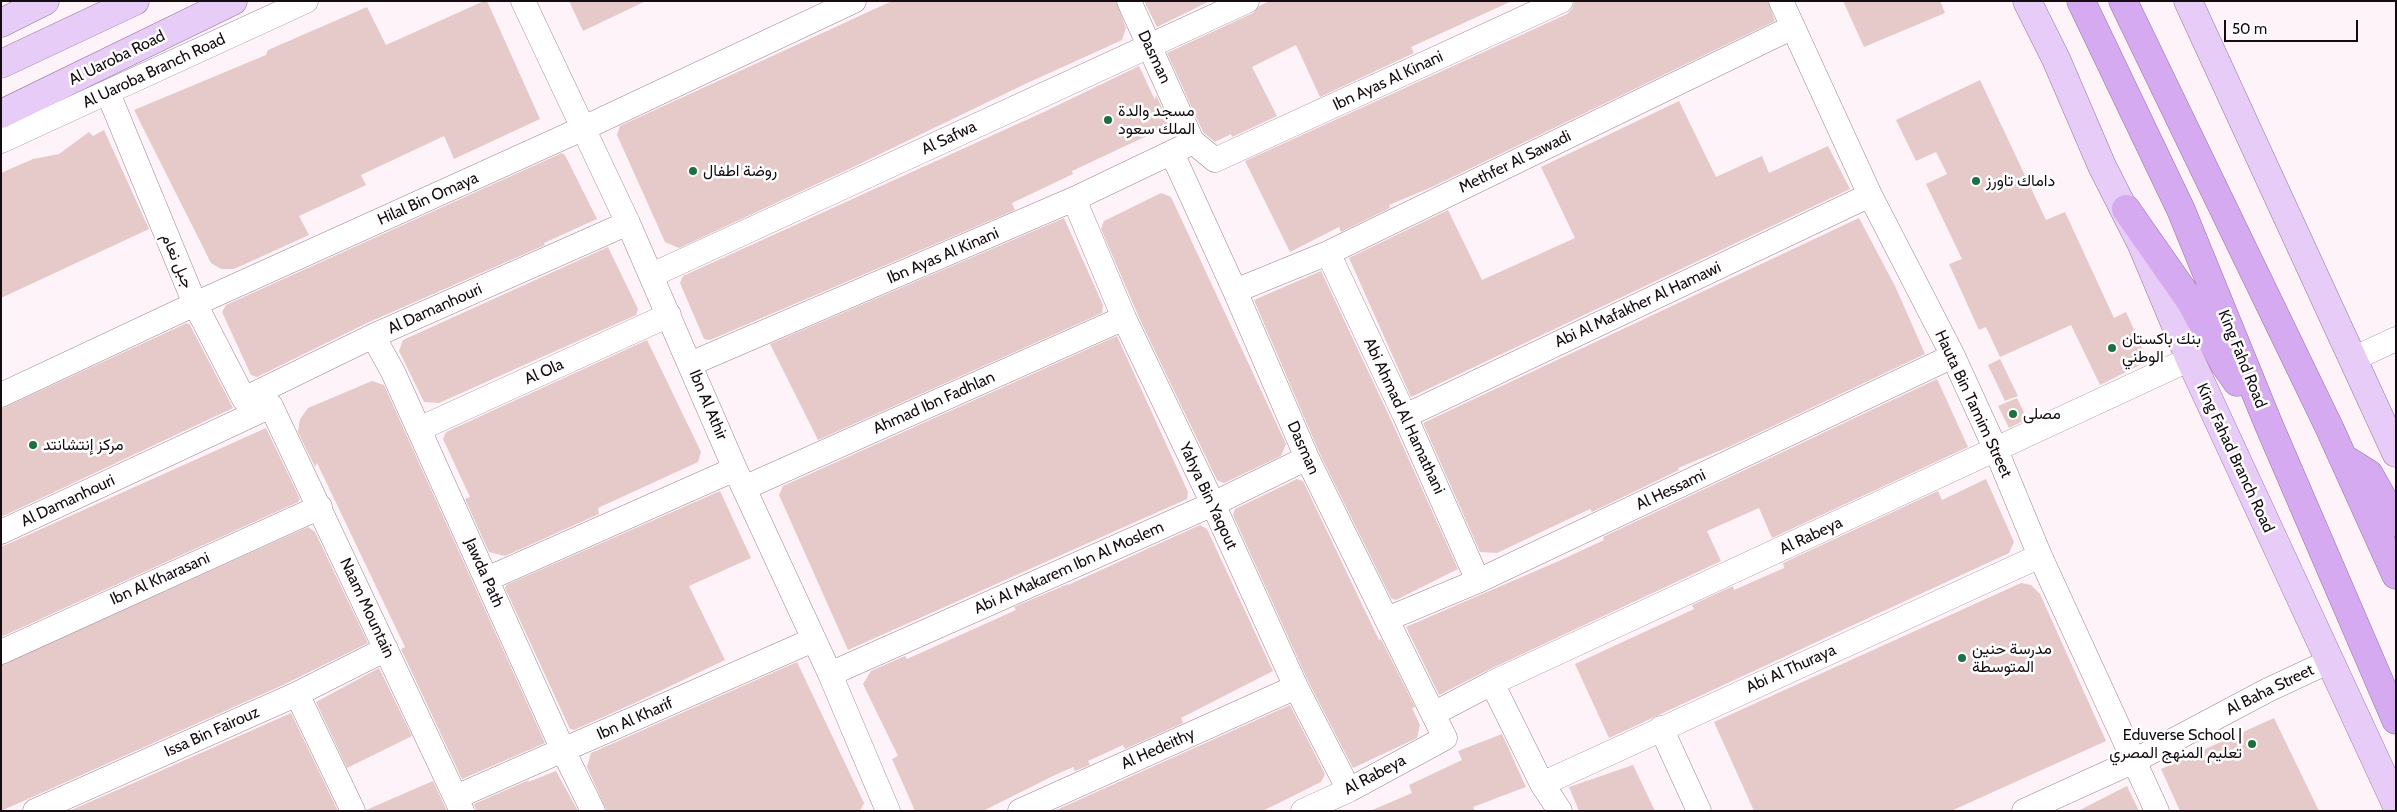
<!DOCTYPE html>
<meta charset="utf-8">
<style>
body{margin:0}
#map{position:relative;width:2397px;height:812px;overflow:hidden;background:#fef3f8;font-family:Cabin,sans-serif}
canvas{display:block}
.frame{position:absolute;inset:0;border:2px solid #150c11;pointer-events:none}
.scale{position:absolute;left:2224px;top:20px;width:134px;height:22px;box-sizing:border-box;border:2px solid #150c11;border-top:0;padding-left:6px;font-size:15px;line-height:18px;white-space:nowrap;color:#150c11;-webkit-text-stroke:4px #fff;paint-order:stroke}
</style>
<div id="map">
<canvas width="2397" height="812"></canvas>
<div class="frame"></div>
<div class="scale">50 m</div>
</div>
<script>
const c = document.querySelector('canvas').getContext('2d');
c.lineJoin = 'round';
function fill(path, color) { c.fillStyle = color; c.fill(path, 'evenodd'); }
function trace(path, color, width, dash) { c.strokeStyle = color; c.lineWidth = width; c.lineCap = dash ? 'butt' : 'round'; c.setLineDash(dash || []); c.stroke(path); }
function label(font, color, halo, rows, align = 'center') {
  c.font = font + ' Cabin,Vazirmatn,sans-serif'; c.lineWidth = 5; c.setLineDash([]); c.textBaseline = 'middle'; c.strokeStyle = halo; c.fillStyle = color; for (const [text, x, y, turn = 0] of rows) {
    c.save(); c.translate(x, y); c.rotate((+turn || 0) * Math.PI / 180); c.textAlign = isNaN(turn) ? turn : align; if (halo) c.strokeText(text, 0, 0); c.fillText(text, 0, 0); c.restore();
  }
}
fill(new Path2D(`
 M 484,1 L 487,1 L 540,119 L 454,159 L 444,136 L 361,175 L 366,185 L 299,216 L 309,235 L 234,269 L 221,269 L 211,263 L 134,110 L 266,55 L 268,50 L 367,7 L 386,45 Z
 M 569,1 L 646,1 L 583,31 Z
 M 892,1 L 1116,1 L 1126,28 L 1122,40 L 1023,85 L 849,169 L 679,248 L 665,242 L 617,135 L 620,126 Z
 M 1144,1 L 1210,1 L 1157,27 Z
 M 1270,1 L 1512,1 L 1411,47 L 1414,53 L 1320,97 L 1296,45 L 1252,67 L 1277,116 L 1232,137 L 1231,134 L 1215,142 L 1203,132 L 1167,53 L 1253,13 L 1259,6 Z
 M 1575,1 L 1768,1 L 1775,21 L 1432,187 L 1389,205 L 1390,208 L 1341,232 L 1339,227 L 1290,252 L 1245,161 L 1567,14 L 1572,9 Z
 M 1843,1 L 1940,1 L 1945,13 L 1864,47 Z
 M 1139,66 L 1155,100 L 1156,95 L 1170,125 L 1072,171 L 1073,174 L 1012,203 L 1015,210 L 710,340 L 704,339 L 680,283 L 683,276 L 1046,111 Z
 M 1980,80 L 2046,220 L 2065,212 L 2114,318 L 2126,312 L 2148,361 L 2100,385 L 2071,325 L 2000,357 L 1986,327 L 1979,330 L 1949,264 L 1962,259 L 1926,184 L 1947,174 L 1936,152 L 1916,161 L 1896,120 Z
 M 1679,101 L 1716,177 L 1762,156 L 1769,173 L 1828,146 L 1850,189 L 1411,397 L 1349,258 L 1448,210 L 1482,280 L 1575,238 L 1541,167 Z
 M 104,130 L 149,229 L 1,298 L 1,173 L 33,159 L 59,154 L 89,132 L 93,136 Z
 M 562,153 L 565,155 L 597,219 L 544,243 L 545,245 L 367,323 L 257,377 L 251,375 L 222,312 L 226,305 Z
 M 1161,193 L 1171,197 L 1286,444 L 1281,456 L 1224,483 L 1217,480 L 1141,322 L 1101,229 L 1104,221 Z
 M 1064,218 L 1103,305 L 1102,313 L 818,440 L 770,344 Z
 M 1859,218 L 1895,286 L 1925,354 L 1731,446 L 1678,468 L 1679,470 L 1592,512 L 1590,509 L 1497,553 L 1480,552 L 1423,423 Z
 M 608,247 L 638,309 L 636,315 L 439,403 L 424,402 L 399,351 L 403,340 Z
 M 1321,271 L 1392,422 L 1458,569 L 1396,600 L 1391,598 L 1319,452 L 1254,300 Z
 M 187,323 L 190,325 L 233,408 L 1,517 L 1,409 Z
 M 1117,336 L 1188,492 L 1187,499 L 848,650 L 779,495 L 783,486 Z
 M 647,340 L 701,452 L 698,462 L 598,508 L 599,514 L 505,556 L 489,552 L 465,499 L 470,497 L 443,439 L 446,432 Z
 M 2000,359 L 2018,396 L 2005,401 L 1988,365 Z
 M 1937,379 L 1968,447 L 1772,538 L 1759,508 L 1707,531 L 1721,561 L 1486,671 L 1439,695 L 1406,627 L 1561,560 L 1604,540 L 1603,537 Z
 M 372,381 L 384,385 L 545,743 L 462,779 L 401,649 L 405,647 L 317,463 L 315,467 L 298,432 L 300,419 L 308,408 Z
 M 2017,398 L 2027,419 L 2009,428 L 1998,406 Z
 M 266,428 L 300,499 L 298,502 L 1,637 L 1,547 Z
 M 1297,479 L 1303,481 L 1379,640 L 1381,639 L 1415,707 L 1412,708 L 1420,725 L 1417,738 L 1353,768 L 1308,681 L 1233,515 L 1235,509 Z
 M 1986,479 L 2014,542 L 2009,553 L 1609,738 L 1575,664 L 1679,616 L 1694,609 L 1692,605 L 1733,586 L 1734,590 L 1784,568 L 1783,563 L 1938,491 L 1942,500 Z
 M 720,491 L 751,558 L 689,586 L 725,660 L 639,701 L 574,730 L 570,729 L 505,588 L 506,585 Z
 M 1200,525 L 1207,529 L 1273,671 L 1181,718 L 1183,723 L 1125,749 L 1123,745 L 1088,761 L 1090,765 L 1075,771 L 1073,767 L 1053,776 L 983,811 L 915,811 L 892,759 L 898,756 L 863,684 L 871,671 L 905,656 L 907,659 L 1016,610 L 1014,607 L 1068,584 L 1068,585 Z
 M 308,527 L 315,532 L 368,643 L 283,685 L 1,811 L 1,665 Z
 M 2021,583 L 2031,585 L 2040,594 L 2106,741 L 1951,811 L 1754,811 L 1714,722 Z
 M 797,662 L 864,803 L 860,811 L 607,811 L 587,767 L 591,753 Z
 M 379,668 L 412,736 L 347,768 L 316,702 Z
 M 1290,705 L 1325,774 L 1321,782 L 1277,804 L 1262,811 L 1054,811 Z
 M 291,713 L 338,811 L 69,811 L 131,784 Z
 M 2274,718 L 2319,811 L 2180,811 L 2161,769 Z
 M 1502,734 L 1526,787 L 1473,807 L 1475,811 L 1370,811 L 1412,793 L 1409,785 L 1462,760 L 1458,751 Z
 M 1633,765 L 1655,811 L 1579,811 L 1569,787 Z
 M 556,771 L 578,811 L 476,811 L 474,804 L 529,780 L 528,782 Z
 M 433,781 L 447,811 L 367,811 L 366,810 Z
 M 2127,786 L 2139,811 L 2078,811 Z`), '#e6c9c9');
const minor = new Path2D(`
 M 523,1 L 628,223 L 735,469 L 830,674 L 888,811
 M 1129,1 L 1192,141 L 1215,160 L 1561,1
 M 1781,1 L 1870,195 L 1953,356 L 1996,450 L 2040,556 L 2157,811
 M 108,93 L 195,304 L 244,399 L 259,403
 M 1,141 L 306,1
 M 1172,153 L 1235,291 L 1307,458 L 1445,738 L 1349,790 L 1303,811
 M 1074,199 L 1124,318 L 1213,504 L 1296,687 L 1349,790
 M 1328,253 L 1405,416 L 1478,581
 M 652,275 L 1247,1
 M 1235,291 L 1328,253 L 1793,27
 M 373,336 L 393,372 L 563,750 L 593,811
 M 2353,359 L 2396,339
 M 690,364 L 1074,199 L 1185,146
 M 1,395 L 195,304 L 584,128 L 854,1
 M 244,399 L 373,336 L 628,223
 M 271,406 L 462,811
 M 1405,416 L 1870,195
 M 419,429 L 669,315
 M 744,488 L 1124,318
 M 1,532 L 271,406
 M 487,579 L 735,469
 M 1387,619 L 1478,581 L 1953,356
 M 1,652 L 320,507
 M 830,674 L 1213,504 L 1307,458
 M 1492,683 L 1542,784 L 1560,811
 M 297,694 L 353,811
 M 1433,714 L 1492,683 L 2190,359
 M 1661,728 L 1699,811
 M 1542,784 L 2040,556
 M 456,797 L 813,640
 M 35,811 L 297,694 L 386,649
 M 1020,811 L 1296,687
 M 2024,811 L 2134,761 L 2268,690 L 2328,662`);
const major = new Path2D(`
 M 2027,1 L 2056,59 L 2102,166 L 2142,245 L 2190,359 L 2396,804
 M 2188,1 L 2396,453
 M 1,23 L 45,1
 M 1,64 L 135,1
 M 1,114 L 233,1`);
const highway = new Path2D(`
 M 2081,1 L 2181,210 L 2268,423 L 2396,720
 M 2123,1 L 2329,427 L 2396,575
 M 2126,209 L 2191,302 L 2225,365 L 2237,382
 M 2345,459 L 2369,474 L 2396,522`);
trace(minor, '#9d8591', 25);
trace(major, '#9273a2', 29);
trace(highway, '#9273a2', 29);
trace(minor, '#fff', 24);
trace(major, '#e6ccf6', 28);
trace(highway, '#d6aaf0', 28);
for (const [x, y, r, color] of [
 [1108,120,5,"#1c7042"],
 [693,171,5,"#1c7042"],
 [1976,181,5,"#1c7042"],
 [2112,348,5,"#1c7042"],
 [2013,414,5,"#1c7042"],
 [33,445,5,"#1c7042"],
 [1962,658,5,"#1c7042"],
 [2252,744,5,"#1c7042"]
]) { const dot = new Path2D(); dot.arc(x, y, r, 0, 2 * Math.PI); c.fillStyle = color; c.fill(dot); trace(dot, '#fff', 2); }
label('16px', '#150c11', '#fff', [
 ["Dasman",1154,57,65],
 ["Al Uaroba Road",117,58,-26],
 ["Al Uaroba Branch Road",154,71,-25],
 ["Ibn Ayas Al Kinani",1388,81,-25],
 ["Al Safwa",949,138,-25],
 ["Methfer Al Sawadi",1515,162,-26],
 ["Hilal Bin Omaya",428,199,-24],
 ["Ibn Ayas Al Kinani",943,256,-23],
 ["جبل نعام",177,261,67],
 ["Abi Al Mafakher Al Hamawi",1638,305,-25],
 ["Al Damanhouri",435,309,-24],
 ["King Fahd Road",2242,359,68],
 ["Al Ola",544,372,-24],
 ["Ahmad Ibn Fadhlan",934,403,-24],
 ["Hauta Bin Tamim Street",1973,404,65],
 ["Ibn Al Athir",708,405,67],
 ["Abi Ahmad Al Hamathani",1404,416,65],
 ["Dasman",1303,448,66],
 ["King Fahad Branch Road",2235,458,65],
 ["Al Hessami",1671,490,-25],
 ["Yahya Bin Yaqout",1208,496,65],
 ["Al Damanhouri",68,501,-25],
 ["Al Rabeya",1811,536,-25],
 ["Abi Al Makarem Ibn Al Moslem",1069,568,-24],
 ["Jawda Path",484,573,66],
 ["Ibn Al Kharasani",160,579,-24],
 ["Naam Mountain",367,608,65],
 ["Abi Al Thuraya",1791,669,-24],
 ["Al Baha Street",2270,690,-26],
 ["Ibn Al Kharif",635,719,-24],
 ["Issa Bin Fairouz",212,732,-24],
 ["Al Hedeithy",1158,749,-24],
 ["Al Rabeya",1375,775,-28]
]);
label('16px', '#150c11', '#fff', [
 ["مسجد والدة",1118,111],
 ["الملك سعود",1118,129],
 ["روضة اطفال",703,171],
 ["داماك تاورز",1986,181],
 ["بنك باكستان",2122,339],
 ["الوطني",2122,357],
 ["مصلى",2023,414],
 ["مركز إنتشانتد",43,445],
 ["مدرسة حنين",1972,649],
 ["المتوسطة",1972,667],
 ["Eduverse School |",2242,735,"right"],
 ["تعليم المنهج المصري",2242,753,"right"]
], 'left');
</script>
